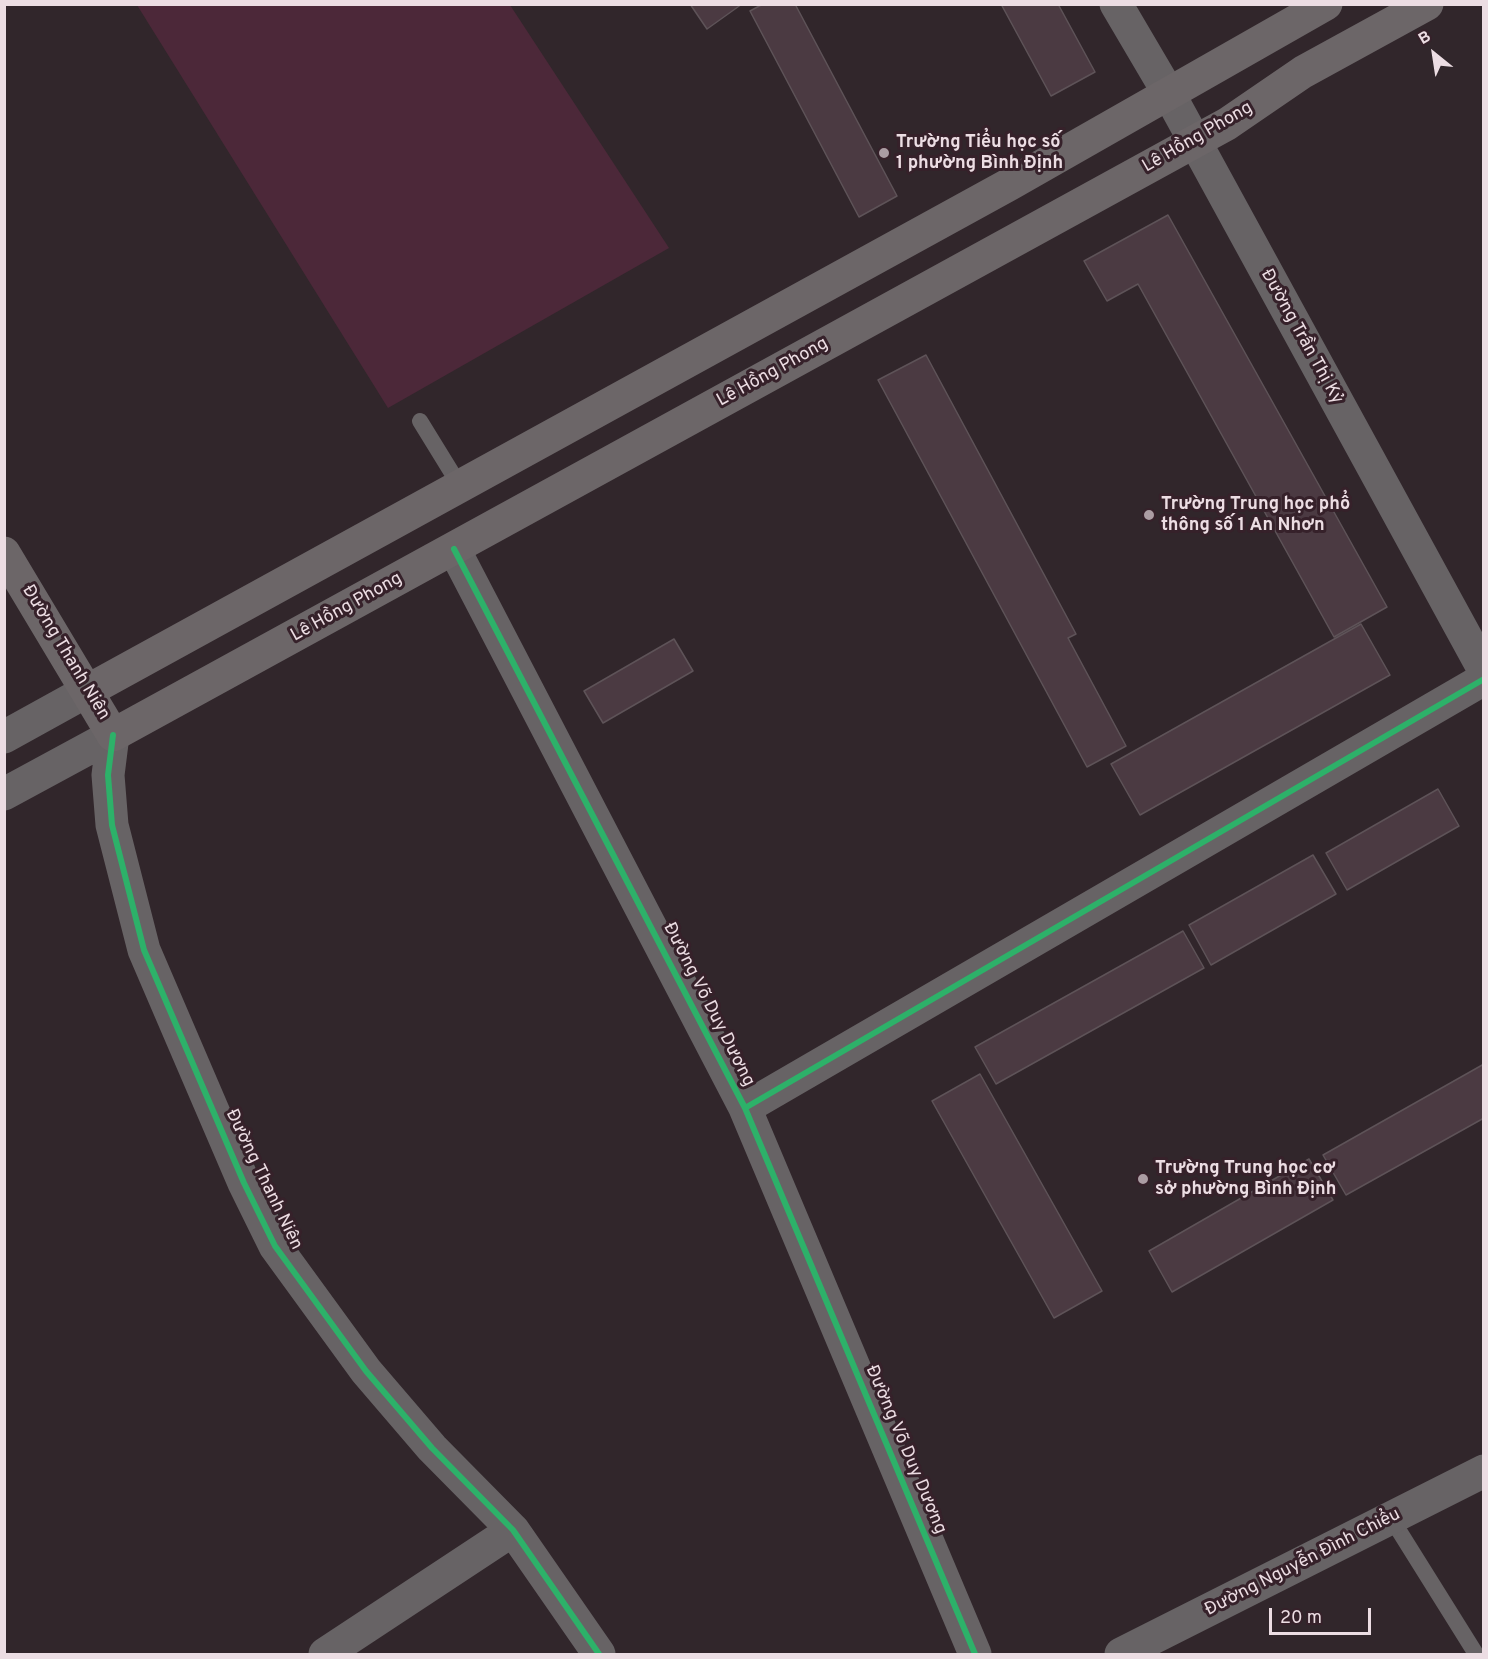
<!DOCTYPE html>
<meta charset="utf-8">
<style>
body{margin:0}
#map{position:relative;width:1488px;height:1659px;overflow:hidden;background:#31262b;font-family:Overpass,sans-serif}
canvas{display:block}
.frame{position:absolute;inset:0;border:6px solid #ecdde3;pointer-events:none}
.north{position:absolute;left:1404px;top:24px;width:60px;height:60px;-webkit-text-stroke:4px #36212a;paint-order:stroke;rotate:330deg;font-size:16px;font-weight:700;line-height:24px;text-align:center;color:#ecdde3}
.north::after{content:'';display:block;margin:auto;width:21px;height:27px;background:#ecdde3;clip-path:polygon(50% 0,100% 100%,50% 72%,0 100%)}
.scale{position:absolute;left:1269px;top:1608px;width:102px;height:27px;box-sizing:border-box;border:3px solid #ecdde3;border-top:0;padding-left:8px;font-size:18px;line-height:21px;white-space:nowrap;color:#ecdde3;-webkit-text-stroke:4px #36212a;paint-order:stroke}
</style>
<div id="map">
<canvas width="1488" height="1659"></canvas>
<div class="frame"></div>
<div class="north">B</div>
<div class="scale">20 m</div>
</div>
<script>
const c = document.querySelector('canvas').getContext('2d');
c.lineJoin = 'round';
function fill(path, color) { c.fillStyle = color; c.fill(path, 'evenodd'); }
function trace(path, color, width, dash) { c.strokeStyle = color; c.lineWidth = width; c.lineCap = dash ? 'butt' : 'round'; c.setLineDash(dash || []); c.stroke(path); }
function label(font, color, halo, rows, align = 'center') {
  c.font = font + ' Overpass,sans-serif'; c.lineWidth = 6; c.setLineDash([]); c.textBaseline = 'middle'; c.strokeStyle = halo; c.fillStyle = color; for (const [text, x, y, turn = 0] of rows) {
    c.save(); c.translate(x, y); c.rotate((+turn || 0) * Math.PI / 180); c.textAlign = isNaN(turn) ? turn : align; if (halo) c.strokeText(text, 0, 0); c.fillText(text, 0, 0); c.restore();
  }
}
fill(new Path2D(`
 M 137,5 L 510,5 L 669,248 L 388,408 Z`), '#4c2839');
const building = new Path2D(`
 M 690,4 L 742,4 L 707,29 Z
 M 763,4 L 795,4 L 897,196 L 859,217 L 750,11 Z
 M 1001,4 L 1058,4 L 1095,72 L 1051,96 Z
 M 1168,215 L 1387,607 L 1334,637 L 1138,284 L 1107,301 L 1084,261 Z
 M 926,355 L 1076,634 L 1068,638 L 1126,746 L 1087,767 L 878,380 Z
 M 1361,624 L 1390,675 L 1140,815 L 1111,764 Z
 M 674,639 L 693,671 L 603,723 L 584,691 Z
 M 1438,789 L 1459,826 L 1347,890 L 1326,853 Z
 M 1313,855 L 1336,894 L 1211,965 L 1189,925 Z
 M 1183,931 L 1204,968 L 996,1084 L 975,1047 Z
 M 1484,1064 L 1484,1118 L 1346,1195 L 1323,1155 Z
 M 980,1074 L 1102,1291 L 1054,1318 L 932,1101 Z
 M 1309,1159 L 1333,1200 L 1172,1292 L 1149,1251 Z`);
fill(building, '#4b3a42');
trace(building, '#5e5358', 1.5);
trace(new Path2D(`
 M 420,421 L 460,486
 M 1391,1518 L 1476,1654`), '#676365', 16);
trace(new Path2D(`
 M 1116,4 L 1169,94 L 1484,670
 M 454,549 L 745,1108 L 975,1654
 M 113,735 L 108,775 L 112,825 L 144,950 L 244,1183 L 275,1246 L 366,1371 L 432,1448 L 513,1530 L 599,1654
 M 4,737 L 89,690
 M 4,794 L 113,735
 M 745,1108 L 1484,679
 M 325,1654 L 513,1530
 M 1121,1654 L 1484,1471`), '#676365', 33);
trace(new Path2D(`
 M 4,553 L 113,735 L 1194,142 L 1227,124 L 1303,72 L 1427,4
 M 89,690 L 1010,184 L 1326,4`), '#6c6668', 33);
trace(new Path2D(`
 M 454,549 L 745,1108 L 975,1654
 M 113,735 L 108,775 L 112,825 L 144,950 L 244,1183 L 275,1246 L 366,1371 L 432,1448 L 513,1530 L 599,1654
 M 745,1108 L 1484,679`), '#2db169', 6);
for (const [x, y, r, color] of [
 [884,153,6,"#ab9da3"],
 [1149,515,6,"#ab9da3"],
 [1143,1179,6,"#ab9da3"]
]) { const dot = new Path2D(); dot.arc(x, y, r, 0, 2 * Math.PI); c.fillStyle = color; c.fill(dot); trace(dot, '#36212a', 2); }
label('18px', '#ecdde3', '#36212a', [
 ["Lê Hồng Phong",1198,138,-30],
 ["Đường Trần Thị Kỷ",1301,337,61],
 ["Lê Hồng Phong",773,373,-29],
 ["Lê Hồng Phong",347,608,-29],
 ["Đường Thanh Niên",65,653,59],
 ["Đường Võ Duy Dương",708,1005,63],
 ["Đường Thanh Niên",263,1180,64],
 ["Đường Võ Duy Dương",905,1450,67],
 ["Đường Nguyễn Đình Chiểu",1303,1563,-27]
]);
label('bold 18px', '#ecdde3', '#36212a', [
 ["Trường Tiểu học số",896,143],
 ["1 phường Bình Định",896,164],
 ["Trường Trung học phổ",1161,505],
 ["thông số 1 An Nhơn",1161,526],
 ["Trường Trung học cơ",1155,1169],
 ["sở phường Bình Định",1155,1190]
], 'left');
</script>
